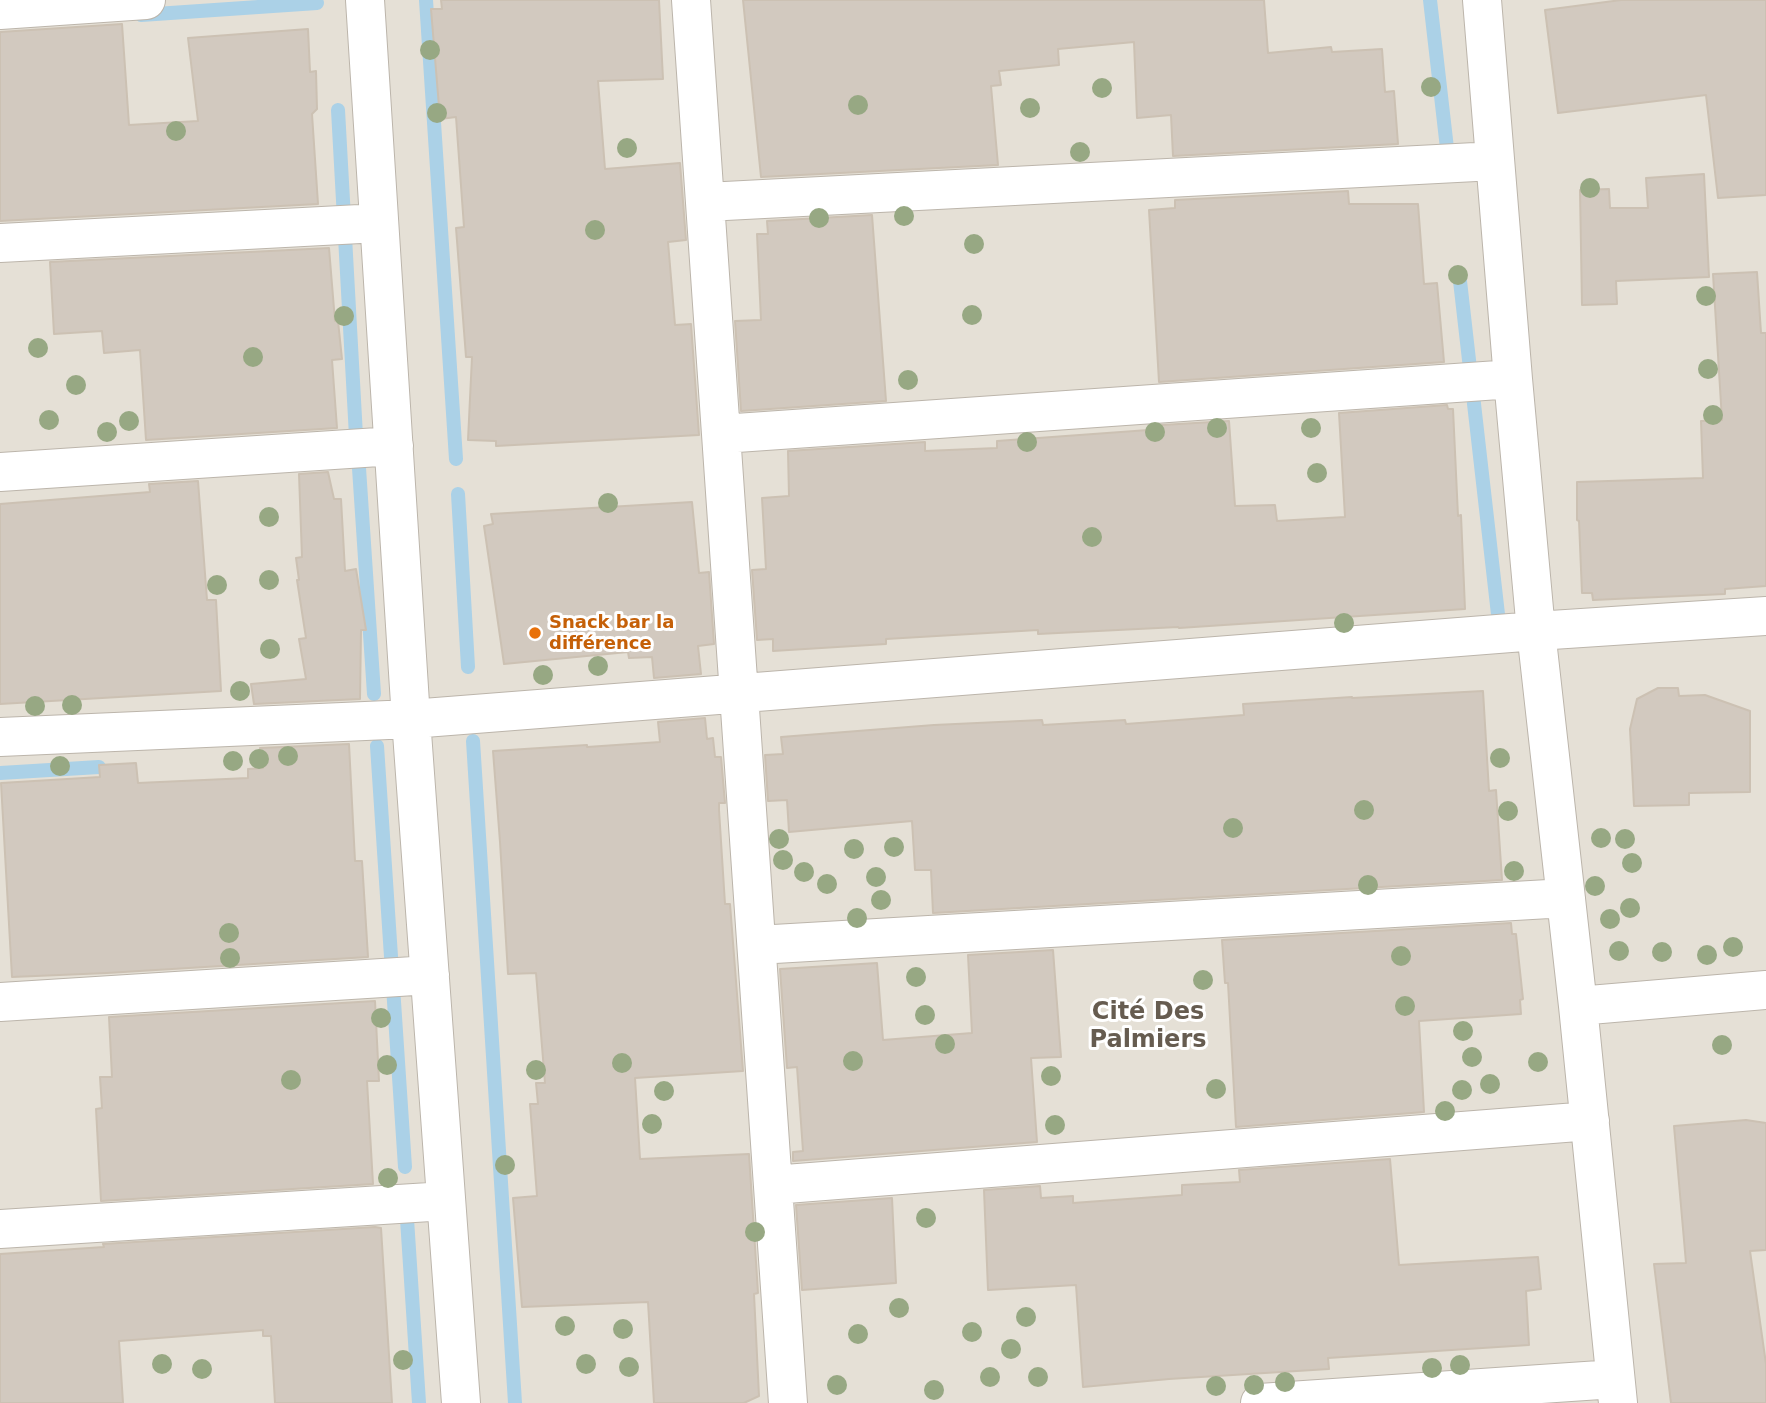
<!DOCTYPE html>
<meta charset="utf-8">
<style>
body{margin:0}
canvas{display:block;background:#f2eee8}
</style>
<canvas width="1766" height="1403"></canvas>
<script>
const c = document.querySelector('canvas').getContext('2d');
c.lineJoin = 'round';
function fill(path, color) { c.fillStyle = color; c.fill(path, 'evenodd'); }
function trace(path, color, width, dash) { c.strokeStyle = color; c.lineWidth = width; c.lineCap = dash ? 'butt' : 'round'; c.setLineDash(dash || []); c.stroke(path); }
function label(font, color, halo, rows, align = 'center') {
  c.font = font + ' "DejaVu Sans",sans-serif'; c.lineWidth = 6; c.setLineDash([]); c.textBaseline = 'middle'; c.strokeStyle = halo; c.fillStyle = color; for (const [text, x, y, turn = 0] of rows) {
    c.save(); c.translate(x, y); c.rotate((+turn || 0) * Math.PI / 180); c.textAlign = isNaN(turn) ? turn : align; if (halo) c.strokeText(text, 0, 0); c.fillText(text, 0, 0); c.restore();
  }
}
fill(new Path2D(`
 M 0,0 L 1766,0 L 1766,1403 L 0,1403 Z`), '#e5e0d6');
trace(new Path2D(`
 M 426,0 L 456,459
 M 1430,0 L 1448,157
 M 141,15 L 317,3
 M 338,110 L 356,436
 M 1460,281 L 1499,623
 M 358,453 L 374,694
 M 458,494 L 468,667
 M 473,741 L 515,1403
 M 377,746 L 405,1167
 M 0,773 L 99,767
 M 407,1219 L 419,1403`), '#abd1e7', 14);
const building = new Path2D(`
 M 441,0 L 659,0 L 663,79 L 598,81 L 605,169 L 680,163 L 686,240 L 668,242 L 675,325 L 691,324 L 699,435 L 496,446 L 496,441 L 468,440 L 472,357 L 466,357 L 456,228 L 464,227 L 456,117 L 440,119 L 431,9 L 442,9 Z
 M 743,0 L 1264,0 L 1268,53 L 1331,47 L 1332,52 L 1382,49 L 1385,92 L 1394,91 L 1398,144 L 1173,156 L 1171,115 L 1137,118 L 1134,42 L 1058,49 L 1059,65 L 999,71 L 1001,85 L 991,86 L 998,165 L 761,177 Z
 M 1621,0 L 1766,0 L 1766,195 L 1718,198 L 1706,95 L 1558,113 L 1545,10 Z
 M 122,24 L 129,125 L 198,121 L 188,38 L 308,29 L 310,72 L 316,71 L 317,109 L 312,114 L 318,204 L 0,221 L 0,32 Z
 M 1704,174 L 1709,277 L 1616,281 L 1617,304 L 1582,305 L 1580,190 L 1609,189 L 1610,208 L 1648,208 L 1646,178 Z
 M 1348,191 L 1349,204 L 1418,204 L 1424,284 L 1437,283 L 1444,362 L 1159,382 L 1149,210 L 1175,208 L 1175,200 Z
 M 872,215 L 886,401 L 741,411 L 735,321 L 761,320 L 757,234 L 768,234 L 767,221 Z
 M 329,248 L 335,321 L 338,321 L 342,359 L 332,360 L 337,428 L 146,440 L 140,350 L 104,353 L 102,331 L 54,334 L 50,262 Z
 M 1757,272 L 1761,333 L 1766,333 L 1766,586 L 1725,589 L 1725,594 L 1593,600 L 1592,593 L 1582,593 L 1579,521 L 1577,520 L 1577,482 L 1703,478 L 1701,421 L 1722,420 L 1713,274 Z
 M 1447,405 L 1448,409 L 1453,409 L 1458,516 L 1461,515 L 1465,609 L 1179,628 L 1178,627 L 1038,634 L 1038,630 L 886,639 L 886,644 L 773,651 L 773,639 L 757,640 L 752,570 L 766,569 L 762,498 L 789,496 L 788,451 L 925,442 L 925,451 L 997,448 L 997,441 L 1162,429 L 1162,425 L 1229,421 L 1235,506 L 1275,505 L 1277,521 L 1345,517 L 1339,413 Z
 M 328,472 L 334,499 L 341,499 L 345,571 L 356,569 L 366,630 L 361,630 L 360,699 L 254,704 L 251,684 L 306,679 L 299,639 L 306,638 L 297,580 L 299,580 L 296,558 L 302,557 L 299,474 Z
 M 198,481 L 207,600 L 216,600 L 221,691 L 0,704 L 0,504 L 150,492 L 149,484 Z
 M 692,502 L 699,573 L 709,572 L 714,644 L 698,646 L 701,674 L 654,678 L 652,657 L 629,658 L 628,652 L 504,664 L 484,526 L 493,524 L 491,514 Z
 M 1658,688 L 1678,688 L 1679,696 L 1705,695 L 1750,711 L 1750,792 L 1689,793 L 1689,805 L 1634,806 L 1630,729 L 1637,699 Z
 M 1483,691 L 1489,791 L 1496,790 L 1502,880 L 933,913 L 931,870 L 915,870 L 912,821 L 789,832 L 787,800 L 768,801 L 765,755 L 783,754 L 781,737 L 934,725 L 1042,720 L 1043,725 L 1125,720 L 1126,724 L 1244,715 L 1243,704 L 1352,697 L 1352,698 Z
 M 705,718 L 707,739 L 713,738 L 715,757 L 721,757 L 725,803 L 719,803 L 719,810 L 725,904 L 730,904 L 743,1071 L 635,1078 L 640,1159 L 749,1154 L 758,1293 L 754,1294 L 759,1396 L 744,1403 L 654,1403 L 648,1302 L 522,1307 L 513,1198 L 537,1196 L 530,1104 L 538,1104 L 536,1083 L 545,1083 L 536,973 L 508,974 L 500,842 L 493,751 L 587,745 L 587,747 L 660,742 L 658,722 Z
 M 349,744 L 355,861 L 362,861 L 368,957 L 107,973 L 12,977 L 1,783 L 100,777 L 99,765 L 136,763 L 138,783 L 248,778 L 248,769 L 263,768 L 260,748 Z
 M 1511,923 L 1512,934 L 1516,934 L 1523,999 L 1520,1000 L 1521,1014 L 1419,1021 L 1424,1112 L 1236,1127 L 1228,983 L 1225,983 L 1222,940 Z
 M 1053,950 L 1061,1057 L 1031,1058 L 1037,1142 L 793,1161 L 793,1152 L 803,1151 L 797,1067 L 787,1068 L 780,969 L 877,963 L 883,1040 L 972,1033 L 968,955 Z
 M 375,1001 L 379,1081 L 367,1081 L 373,1184 L 101,1201 L 96,1109 L 102,1108 L 100,1077 L 112,1077 L 109,1017 Z
 M 1746,1120 L 1766,1123 L 1766,1250 L 1750,1251 L 1766,1364 L 1766,1403 L 1671,1403 L 1654,1264 L 1686,1263 L 1674,1126 Z
 M 1390,1159 L 1399,1265 L 1538,1257 L 1541,1289 L 1526,1291 L 1529,1345 L 1328,1358 L 1329,1369 L 1169,1379 L 1083,1387 L 1076,1285 L 988,1290 L 984,1190 L 1040,1186 L 1041,1198 L 1073,1196 L 1073,1203 L 1182,1195 L 1182,1185 L 1240,1182 L 1239,1170 Z
 M 892,1198 L 896,1283 L 802,1290 L 796,1205 Z
 M 375,1227 L 381,1228 L 392,1403 L 275,1403 L 271,1336 L 263,1336 L 263,1330 L 119,1341 L 123,1403 L 0,1403 L 0,1254 L 104,1247 L 103,1244 Z`);
fill(building, '#d2c9bf');
trace(building, '#ccc1b3', 2);
const street = new Path2D(`
 M 365,0 L 411,719 L 461,1403
 M 691,0 L 788,1403
 M 1482,0 L 1513,379 L 1536,631 L 1578,1006 L 1618,1403
 M 0,10 L 146,0
 M 706,202 L 1495,161
 M 0,243 L 379,223
 M 722,434 L 1513,379
 M 0,472 L 394,446
 M 0,737 L 411,719 L 1536,631 L 1766,616
 M 757,945 L 1566,898
 M 0,1002 L 430,975
 M 1578,1006 L 1766,990
 M 773,1185 L 1590,1121
 M 0,1229 L 446,1201
 M 1260,1403 L 1615,1379`);
trace(street, '#bcb5ab', 40);
trace(street, '#fff', 38);
c.fillStyle = '#97a883';
for (const [x, y] of [
 [430,50],
 [1431,87],
 [1102,88],
 [858,105],
 [1030,108],
 [437,113],
 [176,131],
 [627,148],
 [1080,152],
 [1590,188],
 [904,216],
 [819,218],
 [595,230],
 [974,244],
 [1458,275],
 [1706,296],
 [972,315],
 [344,316],
 [38,348],
 [253,357],
 [1708,369],
 [908,380],
 [76,385],
 [1713,415],
 [49,420],
 [129,421],
 [1217,428],
 [1311,428],
 [107,432],
 [1155,432],
 [1027,442],
 [1317,473],
 [608,503],
 [269,517],
 [1092,537],
 [269,580],
 [217,585],
 [1344,623],
 [270,649],
 [598,666],
 [543,675],
 [240,691],
 [72,705],
 [35,706],
 [288,756],
 [1500,758],
 [259,759],
 [233,761],
 [60,766],
 [1364,810],
 [1508,811],
 [1233,828],
 [1601,838],
 [779,839],
 [1625,839],
 [894,847],
 [854,849],
 [783,860],
 [1632,863],
 [1514,871],
 [804,872],
 [876,877],
 [827,884],
 [1368,885],
 [1595,886],
 [881,900],
 [1630,908],
 [857,918],
 [1610,919],
 [229,933],
 [1733,947],
 [1619,951],
 [1662,952],
 [1707,955],
 [1401,956],
 [230,958],
 [916,977],
 [1203,980],
 [1405,1006],
 [925,1015],
 [381,1018],
 [1463,1031],
 [945,1044],
 [1722,1045],
 [1472,1057],
 [853,1061],
 [1538,1062],
 [622,1063],
 [387,1065],
 [536,1070],
 [1051,1076],
 [291,1080],
 [1490,1084],
 [1216,1089],
 [1462,1090],
 [664,1091],
 [1445,1111],
 [652,1124],
 [1055,1125],
 [505,1165],
 [388,1178],
 [926,1218],
 [755,1232],
 [899,1308],
 [1026,1317],
 [565,1326],
 [623,1329],
 [972,1332],
 [858,1334],
 [1011,1349],
 [403,1360],
 [162,1364],
 [586,1364],
 [1460,1365],
 [629,1367],
 [1432,1368],
 [202,1369],
 [990,1377],
 [1038,1377],
 [1285,1382],
 [837,1385],
 [1254,1385],
 [1216,1386],
 [934,1390]
]) { c.beginPath(); c.arc(x, y, 10, 0, 2 * Math.PI); c.fill(); }
for (const [x, y, r, color] of [
 [535,633,7,"#e8710a"]
]) { const dot = new Path2D(); dot.arc(x, y, r, 0, 2 * Math.PI); c.fillStyle = color; c.fill(dot); trace(dot, '#fff', 2.5); }
label('bold 18px', '#c56008', '#fff', [
 ["Snack bar la",549,623],
 ["différence",549,644]
], 'left');
label('bold 24px', '#665c50', '#fff', [
 ["Cité Des",1148,1013],
 ["Palmiers",1148,1041]
]);
</script>
